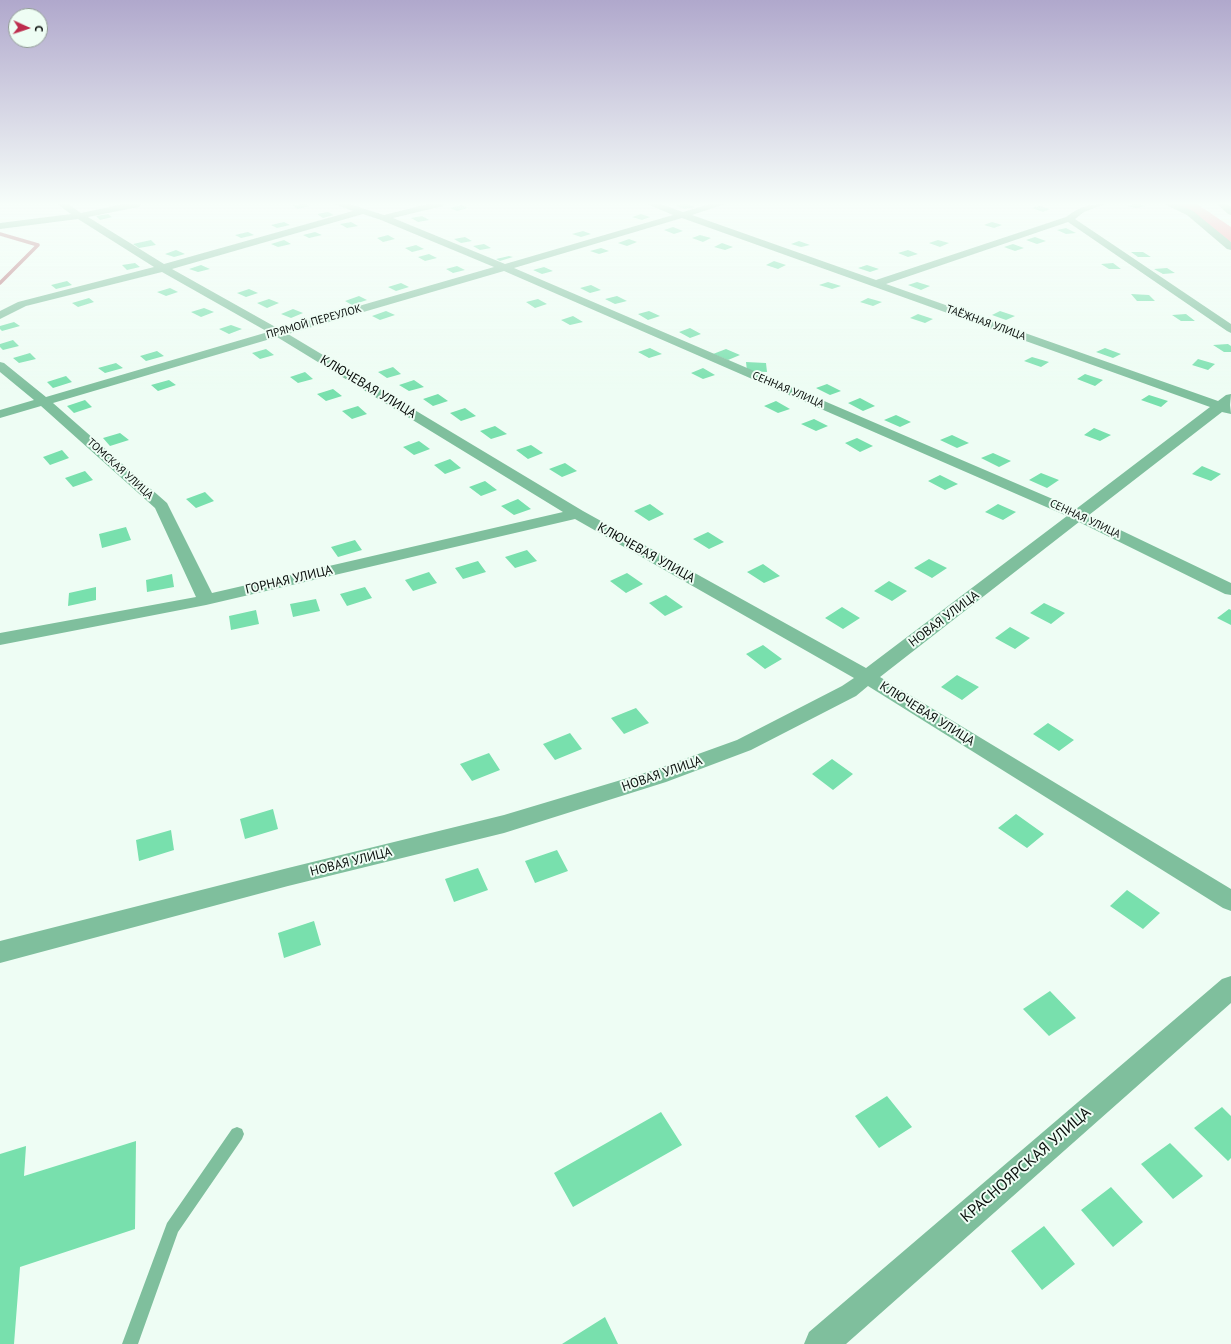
<!DOCTYPE html>
<meta charset="utf-8">
<style>
body{margin:0}
#map{position:relative;width:1231px;height:1344px;overflow:hidden;background:#eefdf4;font-family:"PT Sans",sans-serif}
canvas{display:block}
.north{position:absolute;left:8px;top:8px;width:40px;height:40px;box-sizing:border-box;background:#eefdf4;border:1px solid #929d97;border-radius:50%;rotate:93deg;font-size:11px;font-weight:700;line-height:16px;text-align:center;color:#090e0b}
.north::after{content:'';display:block;margin:auto;width:14px;height:18px;background:#bd2c4d;clip-path:polygon(50% 0,100% 100%,50% 72%,0 100%)}
</style>
<div id="map">
<canvas width="1231" height="1344"></canvas>
<div class="north">С</div>
</div>
<script>
const c = document.querySelector('canvas').getContext('2d');
c.lineJoin = 'round';
function trace(path, color, width, dash) { c.strokeStyle = color; c.lineWidth = width; c.lineCap = dash ? 'butt' : 'round'; c.setLineDash(dash || []); c.stroke(path); }
function fill(path, color) { c.fillStyle = color; c.fill(path, 'evenodd'); }
function label(font, color, halo, rows, align = 'center') {
  c.font = font + ' "PT Sans",sans-serif'; c.lineWidth = 4; c.setLineDash([]); c.textBaseline = 'middle'; c.strokeStyle = halo; c.fillStyle = color; for (const [text, x, y, turn = 0] of rows) {
    c.save(); c.translate(x, y); c.rotate((+turn || 0) * Math.PI / 180); c.textAlign = isNaN(turn) ? turn : align; if (halo) c.strokeText(text, 0, 0); c.fillText(text, 0, 0); c.restore();
  }
}
trace(new Path2D(`
 M 0,234 L 38,245 L 0,283`), '#b36e75', 3.5);
fill(new Path2D(`
 M 1172,204 L 1197,204 L 1231,227 L 1231,242 L 1224,240 L 1187,213 L 1175,208 Z`), '#fc97a2');
fill(new Path2D(`
 M 306,204 L 309,206 L 298,209 L 293,205 Z
 M 682,204 L 687,204 L 694,207 L 685,209 L 676,206 Z
 M 1140,204 L 1145,206 L 1135,208 L 1125,205 Z
 M 461,205 L 468,208 L 457,211 L 450,208 Z
 M 1039,206 L 1050,209 L 1043,212 L 1032,208 Z
 M 328,212 L 334,215 L 323,218 L 317,214 Z
 M 108,214 L 112,217 L 100,220 L 96,216 Z
 M 641,214 L 650,217 L 642,220 L 632,217 Z
 M 422,216 L 429,220 L 418,222 L 411,218 Z
 M 284,222 L 290,225 L 277,228 L 271,225 Z
 M 351,222 L 358,226 L 347,228 L 340,224 Z
 M 992,222 L 1002,225 L 994,228 L 984,225 Z
 M 673,227 L 683,231 L 674,234 L 664,230 Z
 M 1066,228 L 1076,233 L 1066,234 L 1057,230 Z
 M 583,231 L 591,234 L 581,237 L 572,234 Z
 M 248,232 L 254,235 L 241,238 L 235,235 Z
 M 315,232 L 322,235 L 309,238 L 303,235 Z
 M 388,235 L 395,239 L 383,242 L 377,238 Z
 M 700,235 L 711,238 L 703,242 L 692,238 Z
 M 465,237 L 472,241 L 461,243 L 454,239 Z
 M 1035,237 L 1046,241 L 1037,244 L 1026,240 Z
 M 629,239 L 637,242 L 627,246 L 618,243 Z
 M 151,240 L 156,245 L 139,248 L 133,244 Z
 M 284,240 L 291,244 L 278,247 L 271,244 Z
 M 938,240 L 949,243 L 940,247 L 929,243 Z
 M 799,241 L 810,245 L 801,247 L 791,244 Z
 M 722,243 L 733,247 L 725,250 L 714,247 Z
 M 484,244 L 491,248 L 480,250 L 473,246 Z
 M 1013,244 L 1024,248 L 1015,251 L 1004,247 Z
 M 416,245 L 424,249 L 412,252 L 405,248 Z
 M 601,248 L 609,251 L 599,254 L 590,251 Z
 M 176,250 L 185,254 L 174,257 L 165,254 Z
 M 908,250 L 918,254 L 908,257 L 898,253 Z
 M 1131,252 L 1143,252 L 1151,257 L 1138,257 Z
 M 429,254 L 437,258 L 425,261 L 418,257 Z
 M 509,256 L 513,257 L 500,261 L 496,259 Z
 M 774,261 L 786,265 L 778,269 L 766,265 Z
 M 135,263 L 140,267 L 127,270 L 122,265 Z
 M 1113,263 L 1121,269 L 1109,269 L 1101,264 Z
 M 201,265 L 210,269 L 198,272 L 189,269 Z
 M 867,265 L 879,269 L 870,272 L 858,268 Z
 M 457,266 L 465,270 L 453,273 L 446,269 Z
 M 544,267 L 553,271 L 542,274 L 533,270 Z
 M 1167,268 L 1175,273 L 1163,274 L 1154,269 Z
 M 67,281 L 72,285 L 56,289 L 51,285 Z
 M 828,282 L 841,286 L 832,289 L 819,285 Z
 M 917,282 L 930,286 L 921,290 L 908,285 Z
 M 401,283 L 409,287 L 396,291 L 388,287 Z
 M 591,285 L 601,290 L 590,293 L 580,288 Z
 M 170,288 L 178,292 L 166,296 L 157,292 Z
 M 249,289 L 258,293 L 246,297 L 237,293 Z
 M 1131,294 L 1149,295 L 1155,301 L 1137,301 Z
 M 359,296 L 367,300 L 352,305 L 345,301 Z
 M 617,296 L 627,301 L 615,304 L 605,299 Z
 M 89,298 L 94,302 L 78,307 L 72,303 Z
 M 868,298 L 882,302 L 873,306 L 860,302 Z
 M 269,299 L 279,303 L 267,308 L 257,303 Z
 M 538,299 L 547,304 L 535,308 L 526,302 Z
 M 204,308 L 214,312 L 201,317 L 191,312 Z
 M 293,309 L 303,313 L 291,318 L 281,314 Z
 M 386,311 L 395,315 L 380,320 L 372,316 Z
 M 649,311 L 660,316 L 648,320 L 638,314 Z
 M 1000,311 L 1015,316 L 1006,320 L 992,315 Z
 M 918,314 L 933,319 L 925,323 L 910,318 Z
 M 1186,314 L 1195,321 L 1181,321 L 1172,315 Z
 M 573,316 L 583,322 L 570,325 L 561,320 Z
 M 14,322 L 20,326 L 2,331 L 0,329 L 0,326 Z
 M 231,325 L 242,329 L 229,334 L 219,329 Z
 M 690,328 L 701,334 L 690,338 L 679,332 Z
 M 13,340 L 19,346 L 3,350 L 0,347 L 0,344 Z
 M 1228,344 L 1231,346 L 1231,352 L 1224,352 L 1213,345 Z
 M 650,348 L 662,354 L 649,358 L 638,352 Z
 M 1105,348 L 1121,354 L 1113,358 L 1096,352 Z
 M 266,349 L 274,355 L 260,359 L 252,353 Z
 M 726,349 L 740,355 L 728,360 L 713,354 Z
 M 157,351 L 164,356 L 146,361 L 140,356 Z
 M 30,353 L 36,359 L 19,363 L 13,358 Z
 M 1032,357 L 1049,362 L 1041,367 L 1024,361 Z
 M 1198,359 L 1215,364 L 1208,370 L 1192,365 Z
 M 746,362 L 766,363 L 767,372 L 747,371 Z
 M 116,363 L 123,368 L 105,373 L 98,368 Z
 M 393,367 L 401,374 L 387,378 L 378,372 Z
 M 703,368 L 715,375 L 703,379 L 691,373 Z
 M 305,372 L 313,379 L 298,383 L 290,377 Z
 M 1085,374 L 1103,380 L 1095,386 L 1077,379 Z
 M 66,376 L 72,382 L 53,388 L 47,382 Z
 M 169,380 L 176,385 L 158,391 L 151,385 Z
 M 414,380 L 424,387 L 409,391 L 399,385 Z
 M 827,384 L 841,391 L 830,395 L 816,388 Z
 M 333,389 L 342,396 L 326,401 L 317,394 Z
 M 438,394 L 448,401 L 433,406 L 423,399 Z
 M 1149,395 L 1168,401 L 1161,407 L 1141,400 Z
 M 860,398 L 875,406 L 863,411 L 848,403 Z
 M 85,400 L 92,407 L 74,413 L 67,406 Z
 M 776,401 L 790,409 L 778,413 L 764,406 Z
 M 358,406 L 367,414 L 352,419 L 342,411 Z
 M 465,408 L 476,416 L 461,421 L 450,413 Z
 M 896,415 L 911,422 L 900,427 L 884,420 Z
 M 814,419 L 828,426 L 816,431 L 801,424 Z
 M 495,426 L 507,434 L 491,439 L 480,431 Z
 M 1094,428 L 1111,435 L 1100,441 L 1084,435 Z
 M 120,433 L 129,440 L 110,446 L 103,438 Z
 M 952,435 L 969,443 L 957,448 L 940,440 Z
 M 857,438 L 873,446 L 860,452 L 845,443 Z
 M 419,441 L 430,449 L 414,455 L 403,447 Z
 M 531,445 L 543,453 L 528,459 L 516,450 Z
 M 62,450 L 69,458 L 50,465 L 43,457 Z
 M 993,453 L 1011,461 L 999,467 L 981,458 Z
 M 450,459 L 461,468 L 445,474 L 434,465 Z
 M 565,463 L 577,471 L 562,477 L 549,469 Z
 M 1202,466 L 1221,474 L 1211,481 L 1192,474 Z
 M 85,471 L 93,480 L 73,487 L 65,478 Z
 M 1041,473 L 1059,480 L 1047,488 L 1029,480 Z
 M 940,475 L 958,484 L 945,490 L 928,481 Z
 M 485,481 L 497,490 L 481,496 L 469,487 Z
 M 205,492 L 214,501 L 196,508 L 186,499 Z
 M 518,499 L 531,509 L 514,515 L 501,506 Z
 M 650,504 L 664,514 L 649,521 L 634,511 Z
 M 998,504 L 1016,512 L 1003,520 L 985,512 Z
 M 126,527 L 131,540 L 102,548 L 99,534 Z
 M 708,532 L 724,542 L 709,549 L 693,539 Z
 M 355,540 L 362,550 L 338,557 L 331,547 Z
 M 527,550 L 537,561 L 515,568 L 505,557 Z
 M 929,559 L 947,568 L 932,578 L 914,568 Z
 M 478,561 L 486,572 L 463,579 L 455,568 Z
 M 763,564 L 780,576 L 764,583 L 747,572 Z
 M 429,572 L 437,583 L 413,591 L 405,580 Z
 M 627,573 L 643,584 L 626,593 L 610,581 Z
 M 172,574 L 174,587 L 147,592 L 146,580 Z
 M 889,581 L 907,591 L 892,601 L 874,591 Z
 M 96,587 L 96,600 L 68,606 L 69,593 Z
 M 365,587 L 372,598 L 347,606 L 340,594 Z
 M 666,595 L 683,607 L 665,616 L 649,603 Z
 M 316,599 L 320,611 L 293,617 L 290,604 Z
 M 1044,603 L 1065,613 L 1051,624 L 1030,613 Z
 M 842,607 L 860,618 L 843,629 L 825,618 Z
 M 1229,609 L 1231,610 L 1231,625 L 1217,618 Z
 M 256,610 L 259,624 L 231,630 L 229,616 Z
 M 1010,627 L 1030,638 L 1015,649 L 995,638 Z
 M 763,645 L 782,659 L 765,669 L 746,654 Z
 M 957,675 L 979,687 L 962,700 L 941,687 Z
 M 636,708 L 649,723 L 624,734 L 611,718 Z
 M 1048,723 L 1074,740 L 1059,751 L 1033,734 Z
 M 570,733 L 582,749 L 555,760 L 543,744 Z
 M 489,753 L 500,770 L 472,781 L 460,764 Z
 M 832,759 L 853,774 L 833,790 L 812,774 Z
 M 273,809 L 278,829 L 245,839 L 240,819 Z
 M 1016,814 L 1044,834 L 1027,848 L 998,828 Z
 M 171,830 L 174,850 L 139,861 L 136,840 Z
 M 557,850 L 568,871 L 535,883 L 525,861 Z
 M 478,868 L 488,890 L 454,902 L 445,879 Z
 M 1127,890 L 1160,913 L 1143,929 L 1110,906 Z
 M 314,921 L 321,945 L 284,958 L 278,933 Z
 M 1050,991 L 1076,1018 L 1049,1036 L 1023,1009 Z
 M 887,1096 L 912,1127 L 879,1148 L 855,1116 Z
 M 1222,1107 L 1231,1116 L 1231,1158 L 1228,1161 L 1194,1128 Z
 M 661,1112 L 682,1145 L 573,1207 L 554,1173 Z
 M 136,1141 L 135,1229 L 20,1267 L 14,1344 L 0,1344 L 0,1154 L 26,1146 L 24,1176 Z
 M 1170,1143 L 1203,1176 L 1173,1199 L 1141,1164 Z
 M 1111,1187 L 1143,1222 L 1113,1247 L 1081,1210 Z
 M 1044,1226 L 1075,1264 L 1042,1290 L 1011,1251 Z
 M 605,1317 L 618,1344 L 562,1344 Z`), '#78e0ad');
fill(new Path2D(`
 M 237,1127 L 242,1129 L 244,1134 L 242,1139 L 178,1232 L 138,1344 L 122,1344 L 167,1223 L 232,1129 Z`), '#7fbf9d');
fill(new Path2D(`
 M 57,204 L 68,204 L 81,213 L 123,204 L 142,204 L 138,207 L 88,217 L 164,264 L 353,211 L 334,204 L 349,204 L 384,215 L 428,204 L 444,204 L 443,206 L 393,218 L 505,264 L 673,215 L 647,204 L 660,204 L 683,212 L 710,204 L 725,204 L 692,215 L 876,280 L 1066,217 C 1079,207 1089,204 1105,204 L 1084,212 L 1075,219 L 1231,324 L 1231,333 L 1227,331 L 1068,222 L 886,284 L 1218,401 L 1226,395 L 1231,394 L 1230,405 L 1231,414 L 1222,412 L 1089,515 L 1231,583 L 1231,595 L 1225,594 L 1079,522 L 880,677 L 1231,889 L 1231,911 L 1223,908 L 868,686 L 856,696 L 751,750 L 666,782 L 504,833 L 288,886 L 0,963 L 0,941 L 288,868 L 504,815 L 651,771 L 737,740 L 842,686 L 854,678 L 575,519 L 206,605 L 0,645 L 0,633 L 196,597 L 155,508 L 41,406 L 0,418 L 0,410 L 34,400 L 0,372 L 0,362 L 4,363 L 46,397 L 268,332 L 162,272 L 26,306 L 0,319 L 0,311 L 18,302 L 154,267 L 78,219 L 0,229 L 0,223 L 71,214 ZM 363,214 L 381,220 L 494,267 L 279,329 L 172,269 ZM 682,218 L 1210,407 L 1076,509 L 514,268 ZM 504,271 L 1067,516 L 866,668 L 583,511 L 288,334 ZM 277,337 L 563,512 L 212,593 L 167,503 L 53,403 Z
 M 1164,204 L 1177,204 L 1193,211 L 1231,242 L 1231,250 L 1227,249 L 1187,215 Z
 M 1217,204 L 1227,204 L 1231,207 L 1231,215 L 1228,214 Z
 M 1231,976 L 1231,1003 L 846,1344 L 804,1344 L 809,1332 L 1222,979 Z`), '#7fbf9d');
const sky = c.createLinearGradient(0, 0, 0, 392);
sky.addColorStop(0, '#b0a8cc');
sky.addColorStop(0.52, '#f7fefa');
sky.addColorStop(1, '#f7fefa00');
c.fillStyle = sky;
c.fillRect(0, 0, 1231, 392);
label('11px', '#090e0b', '#eefdf4', [
 ["ПРЯМОЙ ПЕРЕУЛОК",314,322,-16],
 ["ТАЁЖНАЯ УЛИЦА",986,323,20],
 ["СЕННАЯ УЛИЦА",788,390,23],
 ["ТОМСКАЯ УЛИЦА",120,469,42],
 ["СЕННАЯ УЛИЦА",1085,519,25]
]);
label('13px', '#090e0b', '#eefdf4', [
 ["КЛЮЧЕВАЯ УЛИЦА",368,387,31],
 ["КЛЮЧЕВАЯ УЛИЦА",646,553,29],
 ["ГОРНАЯ УЛИЦА",289,580,-13],
 ["НОВАЯ УЛИЦА",944,619,-37],
 ["КЛЮЧЕВАЯ УЛИЦА",927,714,32],
 ["НОВАЯ УЛИЦА",662,774,-19],
 ["НОВАЯ УЛИЦА",351,862,-14]
]);
label('16px', '#090e0b', '#eefdf4', [
 ["КРАСНОЯРСКАЯ УЛИЦА",1026,1165,-41]
]);
</script>
